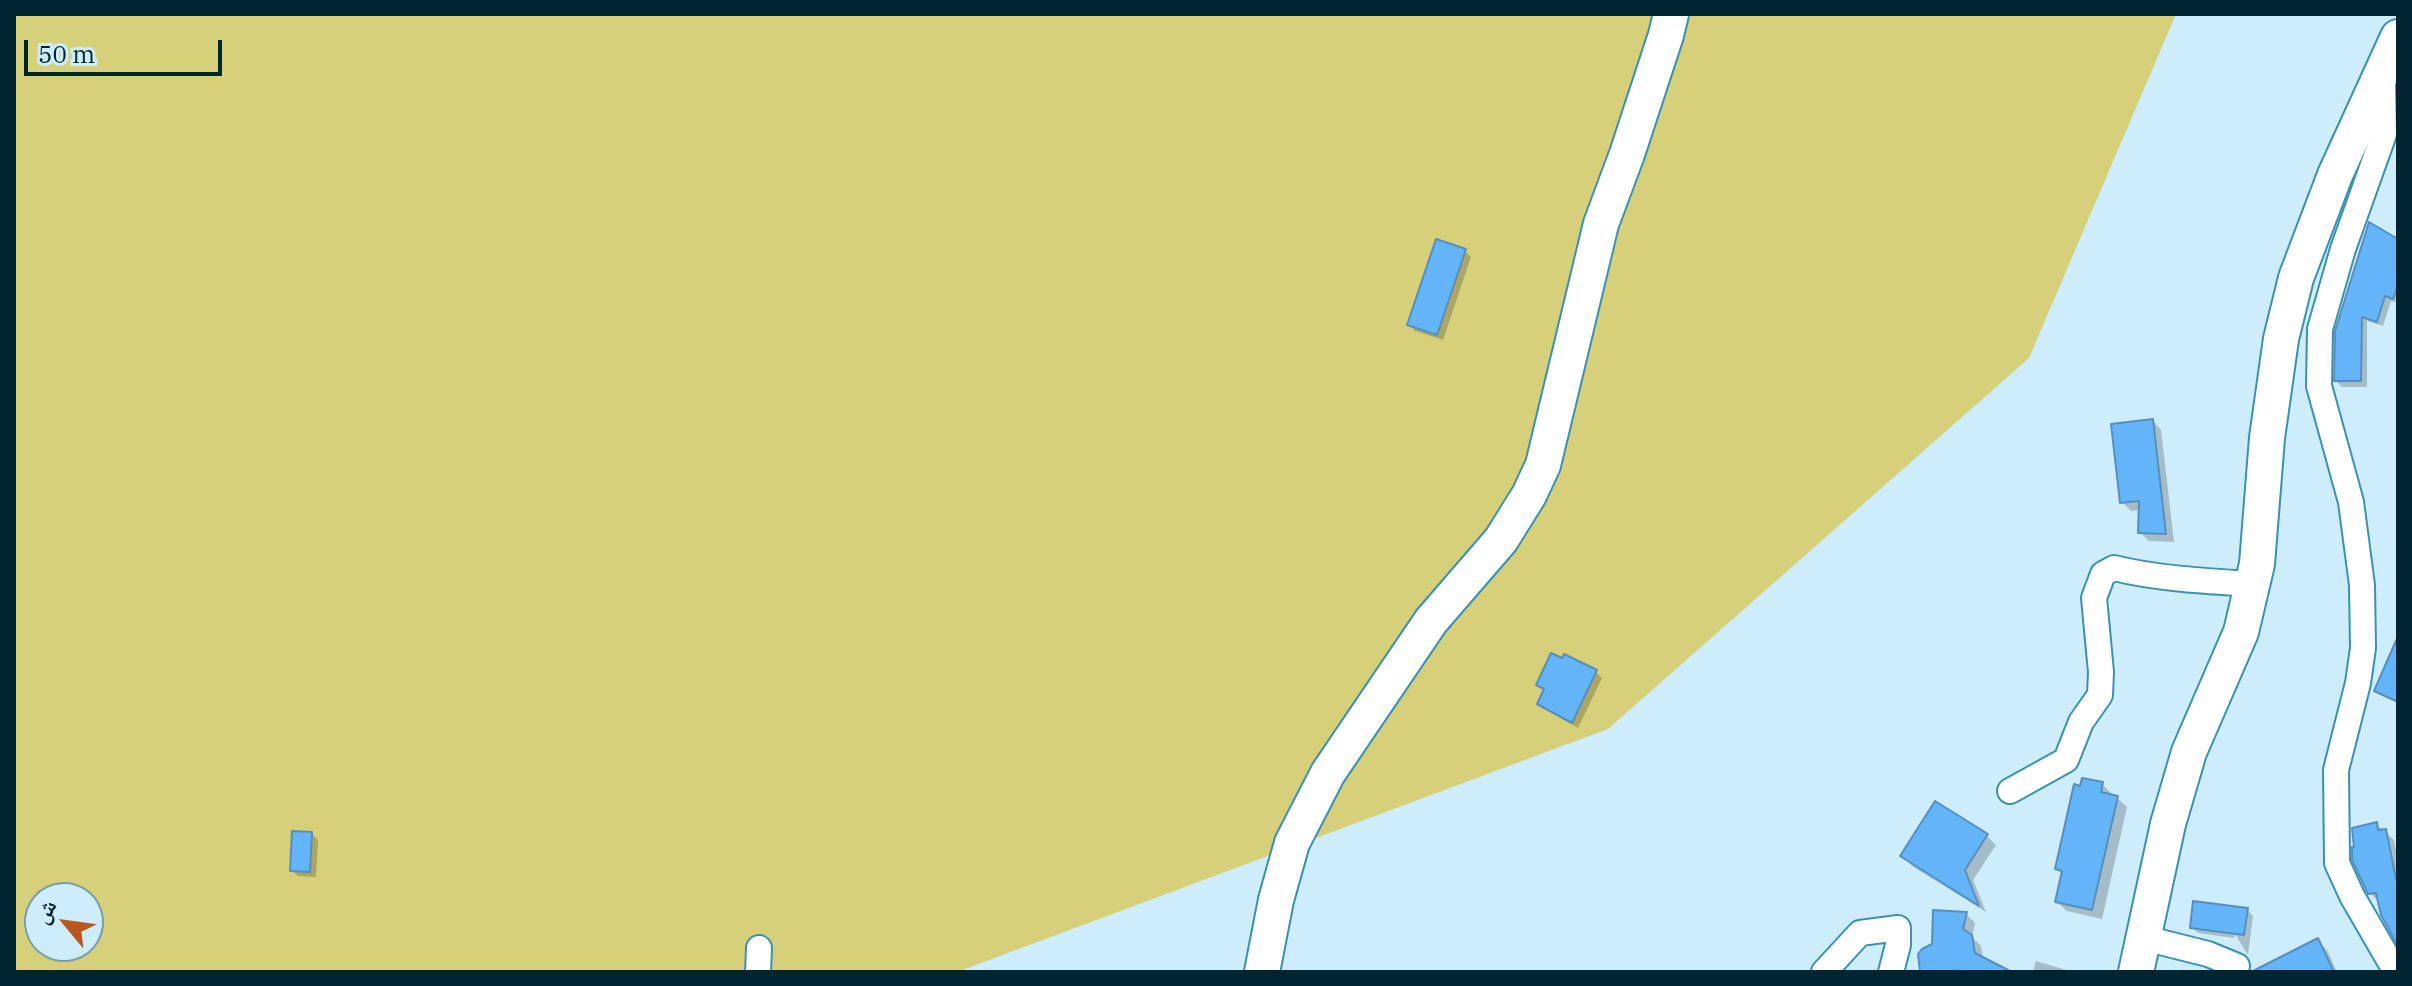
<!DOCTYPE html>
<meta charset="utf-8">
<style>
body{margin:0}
#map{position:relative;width:2412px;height:986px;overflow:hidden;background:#cdedfa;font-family:"IBM Plex Serif","Noto Naskh Arabic",serif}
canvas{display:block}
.frame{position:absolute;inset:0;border:16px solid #002430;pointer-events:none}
.north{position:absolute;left:24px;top:882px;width:80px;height:80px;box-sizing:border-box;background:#cdedfa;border:2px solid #7b9da9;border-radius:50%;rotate:299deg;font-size:22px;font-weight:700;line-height:32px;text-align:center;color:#002430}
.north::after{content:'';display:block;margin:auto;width:28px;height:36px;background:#bb5622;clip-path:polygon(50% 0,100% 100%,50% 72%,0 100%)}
.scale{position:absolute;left:24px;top:40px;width:198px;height:36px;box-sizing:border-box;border:4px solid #002430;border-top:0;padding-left:10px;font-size:24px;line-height:28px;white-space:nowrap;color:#002430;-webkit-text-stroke:6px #cdedfa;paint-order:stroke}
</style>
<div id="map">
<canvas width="2412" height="986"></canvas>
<div class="frame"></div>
<div class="north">ش</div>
<div class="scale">50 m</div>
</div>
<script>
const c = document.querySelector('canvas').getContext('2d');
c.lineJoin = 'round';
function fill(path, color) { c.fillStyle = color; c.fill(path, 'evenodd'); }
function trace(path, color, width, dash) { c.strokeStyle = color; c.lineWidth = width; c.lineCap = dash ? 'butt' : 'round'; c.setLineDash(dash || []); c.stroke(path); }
fill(new Path2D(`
 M 14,14 L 2176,14 L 2029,358 L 1608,729 L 957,972 L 14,972 ZM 40,898 L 88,898 L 88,946 L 40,946 Z`), '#d7d07b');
fill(new Path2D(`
 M 2398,241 L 2398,303 L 2391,301 L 2383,326 L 2367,321 L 2367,387 L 2342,387 L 2336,381 L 2337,332 Z
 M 1465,251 L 1471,257 L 1443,340 L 1415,331 L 1409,324 Z
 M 2153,421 L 2161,430 L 2174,542 L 2149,541 L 2140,532 L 2141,510 L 2131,511 L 2122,502 Z
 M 1565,657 L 1596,672 L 1602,678 L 1578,728 L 1545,709 L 1539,703 L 1545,691 L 1538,684 Z
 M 2102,784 L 2112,794 L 2111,797 L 2117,798 L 2127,807 L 2102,919 L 2067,911 L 2057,902 L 2063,875 L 2057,869 Z
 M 2376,824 L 2394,840 L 2398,860 L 2398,935 L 2380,903 L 2370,893 Z
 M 312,834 L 318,840 L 316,877 L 298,876 L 292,870 Z
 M 1986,835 L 1996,845 L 1973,880 L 1986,912 L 1912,866 L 1903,856 Z
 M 2247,910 L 2253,916 L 2248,955 L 2235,934 L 2234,938 L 2198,933 L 2192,927 Z
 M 1966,914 L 1975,923 L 1972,937 L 1981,946 L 1983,959 L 2001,972 L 1923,972 L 1934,945 Z
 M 2317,941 L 2327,950 L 2337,972 L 2270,972 Z
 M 2036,961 L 2073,972 L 2033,972 Z`), '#0003');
const building = new Path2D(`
 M 2369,222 L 2398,239 L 2398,284 L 2393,299 L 2385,296 L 2377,322 L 2362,317 L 2361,381 L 2334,381 L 2335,331 Z
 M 1436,239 L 1466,249 L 1437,335 L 1407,325 Z
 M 2153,419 L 2166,534 L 2138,533 L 2139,501 L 2120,503 L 2111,424 Z
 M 2398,636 L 2398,702 L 2374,691 Z
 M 1551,653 L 1562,658 L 1564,654 L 1597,670 L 1572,723 L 1537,704 L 1544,689 L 1536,685 Z
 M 2082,778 L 2103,782 L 2101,792 L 2118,796 L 2092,910 L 2055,902 L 2062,871 L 2055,869 L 2074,784 L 2080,786 Z
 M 1935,801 L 1988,834 L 1965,870 L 1979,906 L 1900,856 Z
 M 2377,822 L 2378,830 L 2386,829 L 2396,879 L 2398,878 L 2398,946 L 2381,915 L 2376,893 L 2368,894 L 2352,860 L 2352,847 L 2354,847 L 2352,828 Z
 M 292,831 L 312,832 L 310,872 L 290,871 Z
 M 2193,901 L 2248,908 L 2244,935 L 2190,928 Z
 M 1933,910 L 1967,912 L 1963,929 L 1972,935 L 1975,953 L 2012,972 L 1963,972 L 1957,970 L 1951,972 L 1920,972 L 1918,954 L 1922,949 L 1932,944 Z
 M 2318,938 L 2334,972 L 2251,972 Z`);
fill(building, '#63b5f7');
trace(building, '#568fbe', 2);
const street = new Path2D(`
 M 2383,80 L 2384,134 L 2343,249 L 2320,329 L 2319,386 L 2351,502 L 2362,585 L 2363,648 L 2358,683 L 2336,770 L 2337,863 L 2352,896 L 2396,972
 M 2010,791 L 2066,760 L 2081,722 L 2100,695 L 2101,672 L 2094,598 L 2103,574 L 2114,568 C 2159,579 2206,581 2253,584
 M 2144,938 L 2208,954 L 2237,966
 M 758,972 L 759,948
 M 1824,972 L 1860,933 L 1898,928 L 1898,945 L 1891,972`);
const secondary = new Path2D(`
 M 1262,972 L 1276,900 L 1292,843 L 1328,773 L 1431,621 L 1501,540 L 1529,495 L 1543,465 L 1601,224 L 1627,154 L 1666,35 L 1671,14
 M 2136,972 L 2168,824 L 2189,752 L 2241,632 L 2257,564 L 2267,438 L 2281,339 L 2296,278 L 2335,175 L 2398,37`);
trace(street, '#3b91b0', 28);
trace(secondary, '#3b91b0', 38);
trace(street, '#fff', 24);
trace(secondary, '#fff', 34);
</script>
